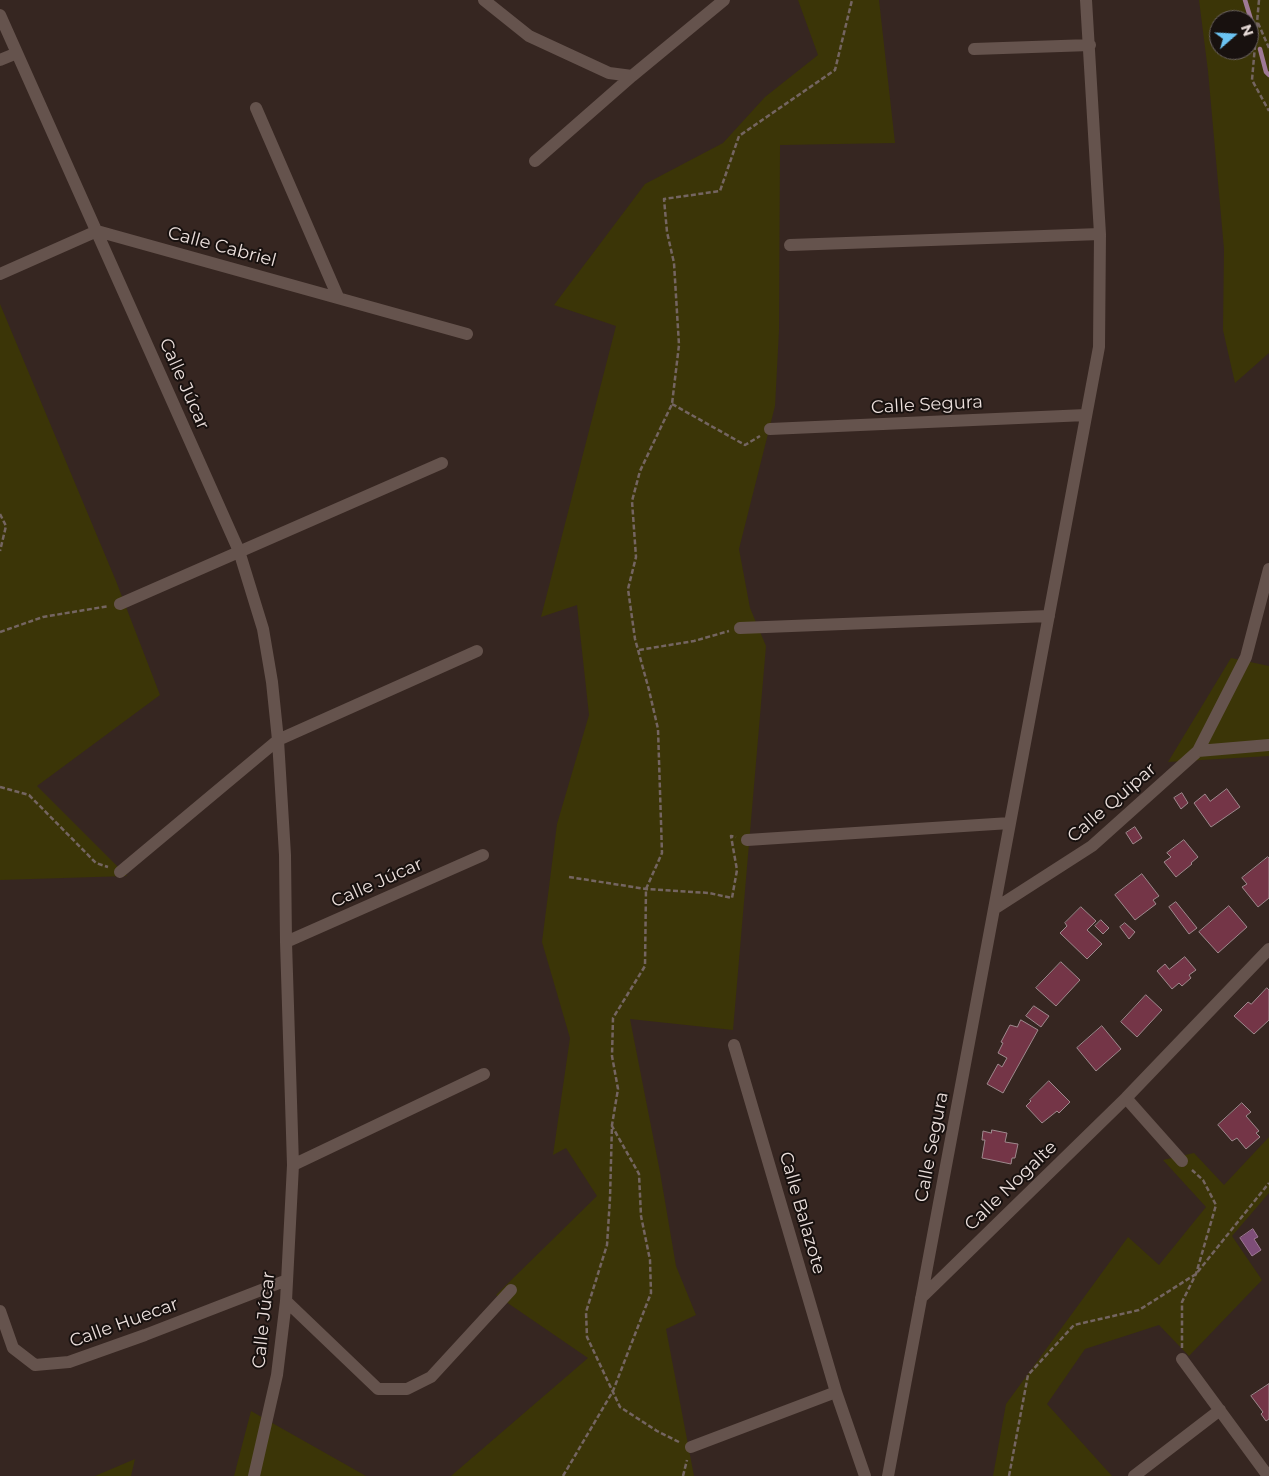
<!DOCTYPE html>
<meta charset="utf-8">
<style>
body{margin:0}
#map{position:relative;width:1269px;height:1476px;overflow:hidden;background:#362621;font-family:Montserrat,sans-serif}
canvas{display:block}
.north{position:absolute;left:1209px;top:10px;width:50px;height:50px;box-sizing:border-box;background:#18110f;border:1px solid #6c6361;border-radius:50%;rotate:71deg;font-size:14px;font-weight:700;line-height:20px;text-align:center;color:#ebdfdc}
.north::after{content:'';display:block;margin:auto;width:18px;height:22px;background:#6bc3f2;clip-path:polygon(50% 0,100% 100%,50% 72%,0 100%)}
</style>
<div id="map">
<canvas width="1269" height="1476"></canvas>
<div class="north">N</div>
</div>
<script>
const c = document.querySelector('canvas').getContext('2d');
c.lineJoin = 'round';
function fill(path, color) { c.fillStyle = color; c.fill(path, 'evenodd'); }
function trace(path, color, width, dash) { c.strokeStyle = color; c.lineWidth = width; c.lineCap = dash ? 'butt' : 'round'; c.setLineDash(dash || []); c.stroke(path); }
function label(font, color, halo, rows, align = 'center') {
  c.font = font + ' Montserrat,sans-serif'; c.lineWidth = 4; c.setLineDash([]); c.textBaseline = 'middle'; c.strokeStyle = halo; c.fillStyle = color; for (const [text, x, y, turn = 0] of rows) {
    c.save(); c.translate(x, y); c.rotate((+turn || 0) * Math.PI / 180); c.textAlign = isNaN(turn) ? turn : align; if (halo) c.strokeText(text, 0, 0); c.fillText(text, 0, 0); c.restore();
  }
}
fill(new Path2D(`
 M 798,0 L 879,0 L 895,143 L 780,145 L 779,330 L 775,406 L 739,549 L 750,608 L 766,646 L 733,1030 L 630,1019 L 660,1172 L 676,1266 L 696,1315 L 666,1329 L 694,1476 L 451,1476 L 588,1358 L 496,1295 L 597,1196 L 566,1148 L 553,1155 L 570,1038 L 542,942 L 557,824 L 589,715 L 577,605 L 541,617 L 616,326 L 554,305 L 645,184 L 723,143 L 765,97 L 818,55 Z
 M 1199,0 L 1269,0 L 1269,353 L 1235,383 L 1223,330 L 1224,249 L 1208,71 ZM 1219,20 L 1249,20 L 1249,50 L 1219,50 Z
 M 0,304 L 116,581 L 160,695 L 37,786 L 127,876 L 0,880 Z
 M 1231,658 L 1269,666 L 1269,756 L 1168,762 Z
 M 1269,1137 L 1269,1193 L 1232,1236 L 1262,1280 L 1189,1356 L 1159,1325 L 1085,1349 L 1047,1404 L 1112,1476 L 993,1476 L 1006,1404 L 1128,1237 L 1159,1265 L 1206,1207 L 1163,1160 L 1194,1153 L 1224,1185 Z
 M 251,1411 L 366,1476 L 234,1476 Z
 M 135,1459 L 131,1476 L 95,1476 Z`), '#3b3507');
const water = new Path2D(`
 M 1253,1229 L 1258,1237 L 1254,1239 L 1261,1250 L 1252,1256 L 1240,1238 Z`);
fill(water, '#7e4d78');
trace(water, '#9f7996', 1);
trace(new Path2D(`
 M 1245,0 L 1252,23
 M 1260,49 L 1266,72 L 1269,75`), '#9f7996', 4.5);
const building = new Path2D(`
 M 1227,789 L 1240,807 L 1211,827 L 1194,803 L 1205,794 L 1210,801 Z
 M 1182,793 L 1188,803 L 1181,809 L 1174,798 Z
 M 1135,827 L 1142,838 L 1133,844 L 1126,833 Z
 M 1184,840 L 1198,857 L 1191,863 L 1192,864 L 1176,877 L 1164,862 L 1171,857 L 1167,853 Z
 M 1268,857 L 1269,858 L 1269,898 L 1258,907 L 1242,887 L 1247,884 L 1242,878 Z
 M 1142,874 L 1159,896 L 1153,900 L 1156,904 L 1135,920 L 1115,895 Z
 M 1176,902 L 1197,928 L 1189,934 L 1169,907 Z
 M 1229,906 L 1247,927 L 1218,953 L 1199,932 Z
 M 1081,907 L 1096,921 L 1087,930 L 1102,944 L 1087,959 L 1060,933 L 1067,926 L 1065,923 Z
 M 1101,920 L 1109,928 L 1103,934 L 1095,926 Z
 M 1125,923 L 1135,932 L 1129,939 L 1120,927 Z
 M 1185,957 L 1196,970 L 1189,975 L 1191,978 L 1182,986 L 1179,983 L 1172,989 L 1157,971 L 1165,964 L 1169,969 Z
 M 1061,962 L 1080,980 L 1056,1006 L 1036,988 Z
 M 1267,988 L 1269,990 L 1269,1020 L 1254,1034 L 1234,1016 L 1248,1002 L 1251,1004 Z
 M 1146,995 L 1162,1010 L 1137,1037 L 1121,1022 Z
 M 1034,1006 L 1049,1016 L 1041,1027 L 1026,1016 Z
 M 1021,1020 L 1038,1030 L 1003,1093 L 987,1084 L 998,1064 L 1002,1067 L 1007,1058 L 998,1053 L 1003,1043 L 1001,1042 L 1010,1025 L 1017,1027 Z
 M 1102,1026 L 1121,1049 L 1096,1071 L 1077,1048 Z
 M 1049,1081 L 1070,1102 L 1059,1113 L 1057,1111 L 1042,1123 L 1026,1106 L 1031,1101 L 1030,1100 Z
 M 1242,1103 L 1251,1112 L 1246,1116 L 1259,1131 L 1256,1133 L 1260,1137 L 1246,1149 L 1237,1138 L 1232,1141 L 1218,1125 Z
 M 992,1130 L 1007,1133 L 1005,1142 L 1018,1144 L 1015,1158 L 1012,1158 L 1011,1164 L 982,1158 L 985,1140 L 982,1140 L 983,1131 L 991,1133 Z
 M 1269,1384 L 1269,1419 L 1266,1421 L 1261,1414 L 1263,1412 L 1251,1396 Z`);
fill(building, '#743547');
trace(building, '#9e898d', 1);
trace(new Path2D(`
 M 1259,0 L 1252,80 L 1269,111
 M 1258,23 L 1269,48
 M 672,404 L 745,445 L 760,436
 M 0,514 L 6,526 L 0,551
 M 0,632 L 43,617 L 109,606
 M 639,650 L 694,641 L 729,631
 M 0,787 L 29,795 L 96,863 L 108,867
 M 569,877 L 646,889 L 709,893 L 732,898 L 737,870 L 731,836 L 736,837
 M 1182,1348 L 1182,1302 L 1196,1274 L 1216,1205 L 1203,1180 L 1192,1170
 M 679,1442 L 657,1431 L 620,1407 L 587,1337 L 586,1312 L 607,1245 L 610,1198 L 612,1125 L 618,1089 L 612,1056 L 613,1018 L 645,966 L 646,889 L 662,853 L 658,729 L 649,690 L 635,639 L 628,589 L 636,557 L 632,501 L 640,471 L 672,404 L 679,345 L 674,263 L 667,232 L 664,199 L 720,191 L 739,136 L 835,70 L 852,0
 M 563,1476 L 613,1391 L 651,1293 L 650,1260 L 641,1216 L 639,1174 L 612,1126
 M 683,1476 L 687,1460
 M 1009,1476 L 1028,1375 L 1074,1325 L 1139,1310 L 1196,1274 L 1269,1183`), '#746561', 2.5, [5, 2.5]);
trace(new Path2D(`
 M 484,0 L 529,36 L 609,73 L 632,76
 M 0,15 L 239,551 L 263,629 L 272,682 L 278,740 L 285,855 L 286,942 L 293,1165 L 286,1301 L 277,1375 L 254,1476
 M 974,49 L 1090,45
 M 0,60 L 17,53
 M 256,108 L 338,297
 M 535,161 L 632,76 L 724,0
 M 790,245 L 1100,234
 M 0,274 L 97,231 L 467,334
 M 770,429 L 1086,415
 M 120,604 L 442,463
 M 740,628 L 1049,616
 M 1198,751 L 1269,745
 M 747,840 L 1010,823
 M 120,872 L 278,740 L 477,651
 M 994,909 L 1092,846 L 1198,751 L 1246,657 L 1269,569
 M 286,942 L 483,855
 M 734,1045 L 836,1392 L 865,1476
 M 1126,1098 L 1182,1161
 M 293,1165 L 484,1074
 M 921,1298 L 1126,1098 L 1269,949
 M 286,1301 L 378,1389 L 407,1389 L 431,1377 L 511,1290
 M 0,1311 L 13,1348 L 35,1365 L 69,1362 L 145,1335 L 287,1280
 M 1182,1359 L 1268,1476
 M 691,1447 L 836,1392
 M 888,1476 L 1099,347 L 1100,234 L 1086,0
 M 1134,1476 L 1220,1410`), '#65534d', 12);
label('18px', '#ebdfdc', '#18110f', [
 ["Calle Cabriel",222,247,15],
 ["Calle Júcar",184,384,66],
 ["Calle Segura",927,405,-3],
 ["Calle Quipar",1112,803,-41],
 ["Calle Júcar",377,883,-24],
 ["Calle Segura",932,1147,-79],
 ["Calle Nogalte",1011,1186,-44],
 ["Calle Balazote",802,1213,74],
 ["Calle Júcar",264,1320,-84],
 ["Calle Huecar",124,1323,-20]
]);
</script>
